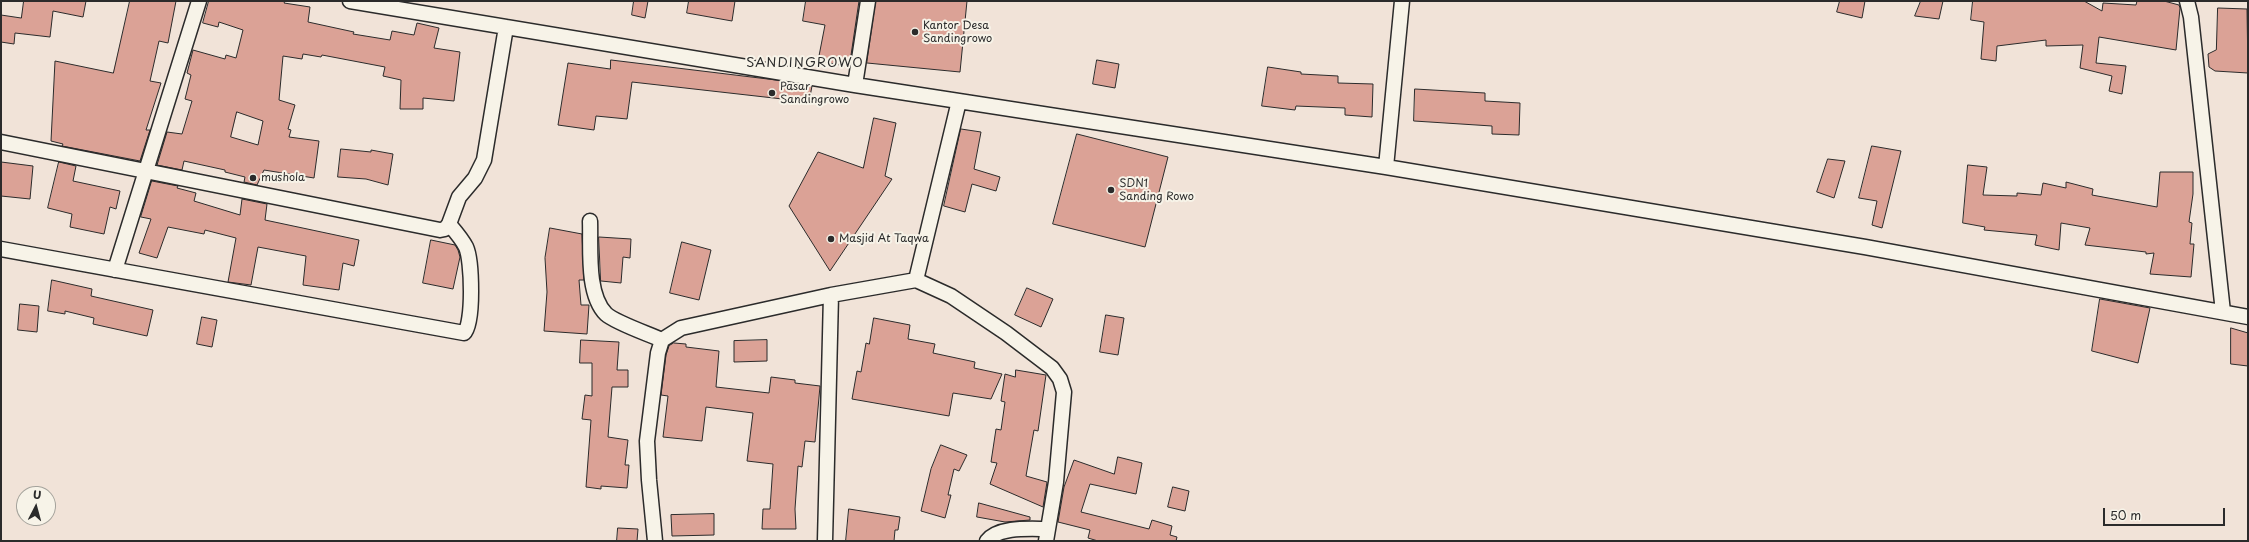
<!DOCTYPE html>
<style>
body{margin:0}
#map{position:relative;width:2249px;height:542px;overflow:hidden;background:#f1e3d8;font-family:"Playpen Sans",sans-serif}
canvas{display:block}
.frame{position:absolute;inset:0;border:2px solid #2b2b2b;pointer-events:none}
.north{position:absolute;left:16px;top:486px;width:40px;height:40px;box-sizing:border-box;background:#f7f3e8;border:1px solid #a5a39c;border-radius:50%;rotate:6deg;font-size:11px;font-weight:700;line-height:16px;text-align:center;color:#2b2b2b}
.north::after{content:'';display:block;margin:auto;width:14px;height:18px;background:#2b2b2b;clip-path:polygon(50% 0,100% 100%,50% 72%,0 100%)}
.scale{position:absolute;left:2103px;top:508px;width:122px;height:18px;box-sizing:border-box;border:2px solid #2b2b2b;border-top:0;padding-left:5px;font-size:12px;line-height:14px;white-space:nowrap;color:#2b2b2b;-webkit-text-stroke:3px #f7f3e8;paint-order:stroke}
</style>
<div id="map">
<canvas width="2249" height="542"></canvas>
<div class="frame"></div>
<div class="north">U</div>
<div class="scale">50 m</div>
</div>
<script>
const c = document.querySelector('canvas').getContext('2d');
c.lineJoin = 'round';
function fill(path, color) { c.fillStyle = color; c.fill(path, 'evenodd'); }
function trace(path, color, width, dash) { c.strokeStyle = color; c.lineWidth = width; c.lineCap = dash ? 'butt' : 'round'; c.setLineDash(dash || []); c.stroke(path); }
function label(font, color, halo, rows, align = 'center') {
  c.font = font + ' "Playpen Sans",sans-serif'; c.lineWidth = 4; c.setLineDash([]); c.textBaseline = 'middle'; c.strokeStyle = halo; c.fillStyle = color; for (const [text, x, y, turn = 0] of rows) {
    c.save(); c.translate(x, y); c.rotate((+turn || 0) * Math.PI / 180); c.textAlign = isNaN(turn) ? turn : align; if (halo) c.strokeText(text, 0, 0); c.fillText(text, 0, 0); c.restore();
  }
}
const building = new Path2D(`
 M 24,1 L 86,1 L 83,17 L 53,11 L 50,37 L 15,33 L 14,44 L 1,42 L 1,15 L 21,18 Z
 M 130,1 L 176,1 L 168,43 L 159,41 L 150,81 L 161,83 L 146,130 L 150,130 L 140,161 L 62,146 L 63,144 L 51,141 L 55,61 L 113,73 Z
 M 209,1 L 285,1 L 284,3 L 310,7 L 308,22 L 354,32 L 353,34 L 390,40 L 392,31 L 414,35 L 417,23 L 439,28 L 434,48 L 460,52 L 454,101 L 423,98 L 423,109 L 400,109 L 401,80 L 383,76 L 385,67 L 322,55 L 321,57 L 303,54 L 302,59 L 283,56 L 279,100 L 295,105 L 288,129 L 291,130 L 289,137 L 319,141 L 314,178 L 264,170 L 257,185 L 244,182 L 245,177 L 225,172 L 225,170 L 184,161 L 182,170 L 157,165 L 167,132 L 182,134 L 192,101 L 185,99 L 191,75 L 187,73 L 193,50 L 225,59 L 226,55 L 236,58 L 243,30 L 219,22 L 218,27 L 203,23 ZM 237,112 L 263,121 L 258,145 L 231,137 Z
 M 634,1 L 648,1 L 645,18 L 632,15 Z
 M 689,1 L 735,1 L 732,21 L 687,13 Z
 M 806,1 L 859,1 L 850,62 L 840,61 L 840,65 L 818,61 L 825,25 L 803,21 Z
 M 876,1 L 967,1 L 960,72 L 867,63 Z
 M 1840,1 L 1865,1 L 1862,18 L 1837,12 Z
 M 1921,1 L 1943,1 L 1939,19 L 1915,16 Z
 M 1973,1 L 2084,1 L 2102,11 L 2103,3 L 2136,5 L 2137,1 L 2164,1 L 2179,5 L 2180,8 L 2176,50 L 2099,37 L 2096,63 L 2126,66 L 2122,94 L 2109,91 L 2112,76 L 2080,68 L 2083,45 L 2046,46 L 2046,40 L 1997,46 L 1996,61 L 1981,59 L 1984,22 L 1971,20 Z
 M 2218,8 L 2247,9 L 2248,73 L 2215,71 L 2209,67 L 2208,54 L 2216,50 Z
 M 611,60 L 776,80 L 812,86 L 809,102 L 632,82 L 627,119 L 596,116 L 594,130 L 558,125 L 568,63 L 610,69 Z
 M 1097,60 L 1119,64 L 1115,88 L 1093,84 Z
 M 1268,67 L 1301,72 L 1301,74 L 1338,76 L 1338,83 L 1373,84 L 1372,117 L 1345,115 L 1345,108 L 1296,106 L 1295,110 L 1262,106 Z
 M 1415,89 L 1485,93 L 1485,101 L 1520,103 L 1519,135 L 1492,134 L 1492,126 L 1414,121 Z
 M 874,118 L 896,123 L 885,176 L 892,179 L 830,271 L 789,206 L 818,152 L 863,168 Z
 M 961,129 L 981,132 L 974,169 L 1000,177 L 996,191 L 972,184 L 965,212 L 944,206 Z
 M 1077,134 L 1168,157 L 1145,247 L 1053,224 Z
 M 1872,146 L 1901,151 L 1882,228 L 1872,225 L 1877,201 L 1859,198 Z
 M 341,149 L 371,152 L 371,150 L 393,154 L 388,185 L 366,179 L 338,177 Z
 M 1828,159 L 1845,161 L 1834,198 L 1817,192 Z
 M 1,162 L 33,166 L 30,199 L 1,196 Z
 M 59,162 L 76,166 L 73,181 L 120,191 L 116,209 L 110,207 L 104,234 L 70,227 L 72,214 L 48,208 Z
 M 1968,165 L 1987,167 L 1983,195 L 2017,196 L 2017,193 L 2041,195 L 2043,183 L 2066,188 L 2066,182 L 2093,189 L 2092,195 L 2157,207 L 2160,172 L 2193,172 L 2193,194 L 2189,222 L 2192,223 L 2190,244 L 2194,244 L 2191,277 L 2150,274 L 2154,253 L 2146,254 L 2146,252 L 2085,245 L 2090,228 L 2061,223 L 2059,250 L 2035,245 L 2037,235 L 1984,230 L 1985,227 L 1963,223 Z
 M 152,181 L 178,186 L 177,188 L 196,193 L 194,201 L 240,215 L 242,199 L 267,204 L 265,220 L 359,240 L 354,266 L 343,263 L 339,290 L 303,285 L 306,256 L 258,247 L 251,285 L 228,282 L 236,238 L 205,230 L 204,234 L 168,227 L 157,258 L 139,253 L 151,219 L 141,217 Z
 M 550,228 L 582,234 L 584,280 L 579,280 L 581,305 L 589,305 L 587,334 L 544,331 L 547,292 L 545,258 Z
 M 599,237 L 631,239 L 630,258 L 623,257 L 621,283 L 601,281 Z
 M 431,240 L 455,245 L 458,250 L 460,257 L 453,289 L 423,283 Z
 M 682,242 L 711,250 L 699,300 L 670,293 Z
 M 52,280 L 92,289 L 91,296 L 153,310 L 147,336 L 93,324 L 94,318 L 65,311 L 65,314 L 48,311 Z
 M 1027,288 L 1053,299 L 1041,327 L 1015,315 Z
 M 2100,299 L 2150,308 L 2138,363 L 2092,351 Z
 M 20,304 L 39,306 L 37,332 L 18,330 Z
 M 1106,315 L 1124,318 L 1118,355 L 1100,352 Z
 M 202,317 L 217,320 L 212,347 L 197,344 Z
 M 874,318 L 910,325 L 908,339 L 935,344 L 933,353 L 975,362 L 974,368 L 1002,374 L 991,399 L 953,393 L 949,416 L 852,399 L 857,371 L 861,372 L 866,343 L 869,344 Z
 M 2231,328 L 2248,333 L 2248,366 L 2231,364 Z
 M 581,340 L 619,342 L 617,370 L 628,370 L 628,387 L 612,387 L 608,437 L 628,440 L 625,465 L 629,465 L 627,488 L 601,486 L 601,489 L 586,487 L 591,420 L 582,419 L 585,395 L 592,396 L 592,363 L 580,363 Z
 M 767,340 L 767,361 L 734,362 L 734,341 Z
 M 674,343 L 686,344 L 686,347 L 719,351 L 716,387 L 769,393 L 771,377 L 795,380 L 795,383 L 820,386 L 815,442 L 805,441 L 802,467 L 798,466 L 795,509 L 796,529 L 762,529 L 763,509 L 770,509 L 773,464 L 747,461 L 753,413 L 706,407 L 702,441 L 663,437 L 668,396 L 661,395 L 666,355 L 669,346 Z
 M 1016,370 L 1046,375 L 1038,431 L 1034,430 L 1026,476 L 1047,482 L 1043,507 L 990,484 L 997,463 L 991,462 L 996,429 L 1001,430 L 1005,402 L 1001,401 L 1005,374 L 1015,377 Z
 M 941,445 L 967,455 L 959,471 L 954,469 L 948,495 L 951,495 L 945,518 L 921,511 L 931,469 Z
 M 1118,457 L 1142,463 L 1136,494 L 1090,484 L 1081,512 L 1149,529 L 1152,520 L 1172,526 L 1170,535 L 1177,537 L 1176,541 L 1098,541 L 1088,538 L 1090,530 L 1058,522 L 1064,487 L 1074,460 L 1114,474 Z
 M 1173,487 L 1189,491 L 1185,511 L 1168,507 Z
 M 979,503 L 1030,517 L 1030,520 L 1005,522 L 977,517 Z
 M 849,509 L 900,517 L 898,530 L 895,530 L 894,541 L 846,541 Z
 M 714,514 L 714,535 L 672,536 L 671,515 Z
 M 618,528 L 638,529 L 637,541 L 617,541 Z`);
fill(building, '#dba296');
trace(building, '#2b2b2b', 1);
const minor = new Path2D(`
 M 350,1 L 855,85 L 1386,167 L 1865,247 L 2248,317
 M 2187,1 L 2191,17 L 2223,312
 M 855,85 L 868,1
 M 1,142 L 440,230 L 445,229 L 449,224 L 459,197 L 475,178 L 484,160 L 506,27
 M 1386,167 L 1402,1
 M 590,221 C 591,247 586,294 606,314 C 616,323 649,334 662,340
 M 1,249 L 464,333 C 474,324 472,260 466,247 C 462,239 455,231 449,224
 M 115,270 L 199,1
 M 916,280 L 959,101
 M 655,541 L 649,480 L 647,441 L 658,353 L 662,340 L 681,328 L 831,295 L 916,280 L 951,296 L 1006,333 L 1052,368 L 1060,379 L 1064,392 L 1056,482 L 1046,541
 M 825,541 L 831,295
 M 987,541 C 999,526 1031,529 1048,529`);
trace(minor, '#2b2b2b', 17);
trace(minor, '#f7f3e8', 14);
for (const [x, y, r, color] of [
 [915,32,4,"#2b2b2b"],
 [772,93,4,"#2b2b2b"],
 [253,178,4,"#2b2b2b"],
 [1111,190,4,"#2b2b2b"],
 [831,239,4,"#2b2b2b"]
]) { const dot = new Path2D(); dot.arc(x, y, r, 0, 2 * Math.PI); c.fillStyle = color; c.fill(dot); trace(dot, '#f7f3e8', 1.5); }
label('11px', '#2b2b2b', '#f7f3e8', [
 ["Kantor Desa",923,26],
 ["Sandingrowo",923,39],
 ["Pasar",780,87],
 ["Sandingrowo",780,100],
 ["mushola",261,178],
 ["SDN1",1119,184],
 ["Sanding Rowo",1119,197],
 ["Masjid At Taqwa",839,239]
], 'left');
c.letterSpacing = '1px';
label('13px', '#2b2b2b', '#f7f3e8', [
 ["SANDINGROWO",805,63]
]);
c.letterSpacing = '0px';
</script>
